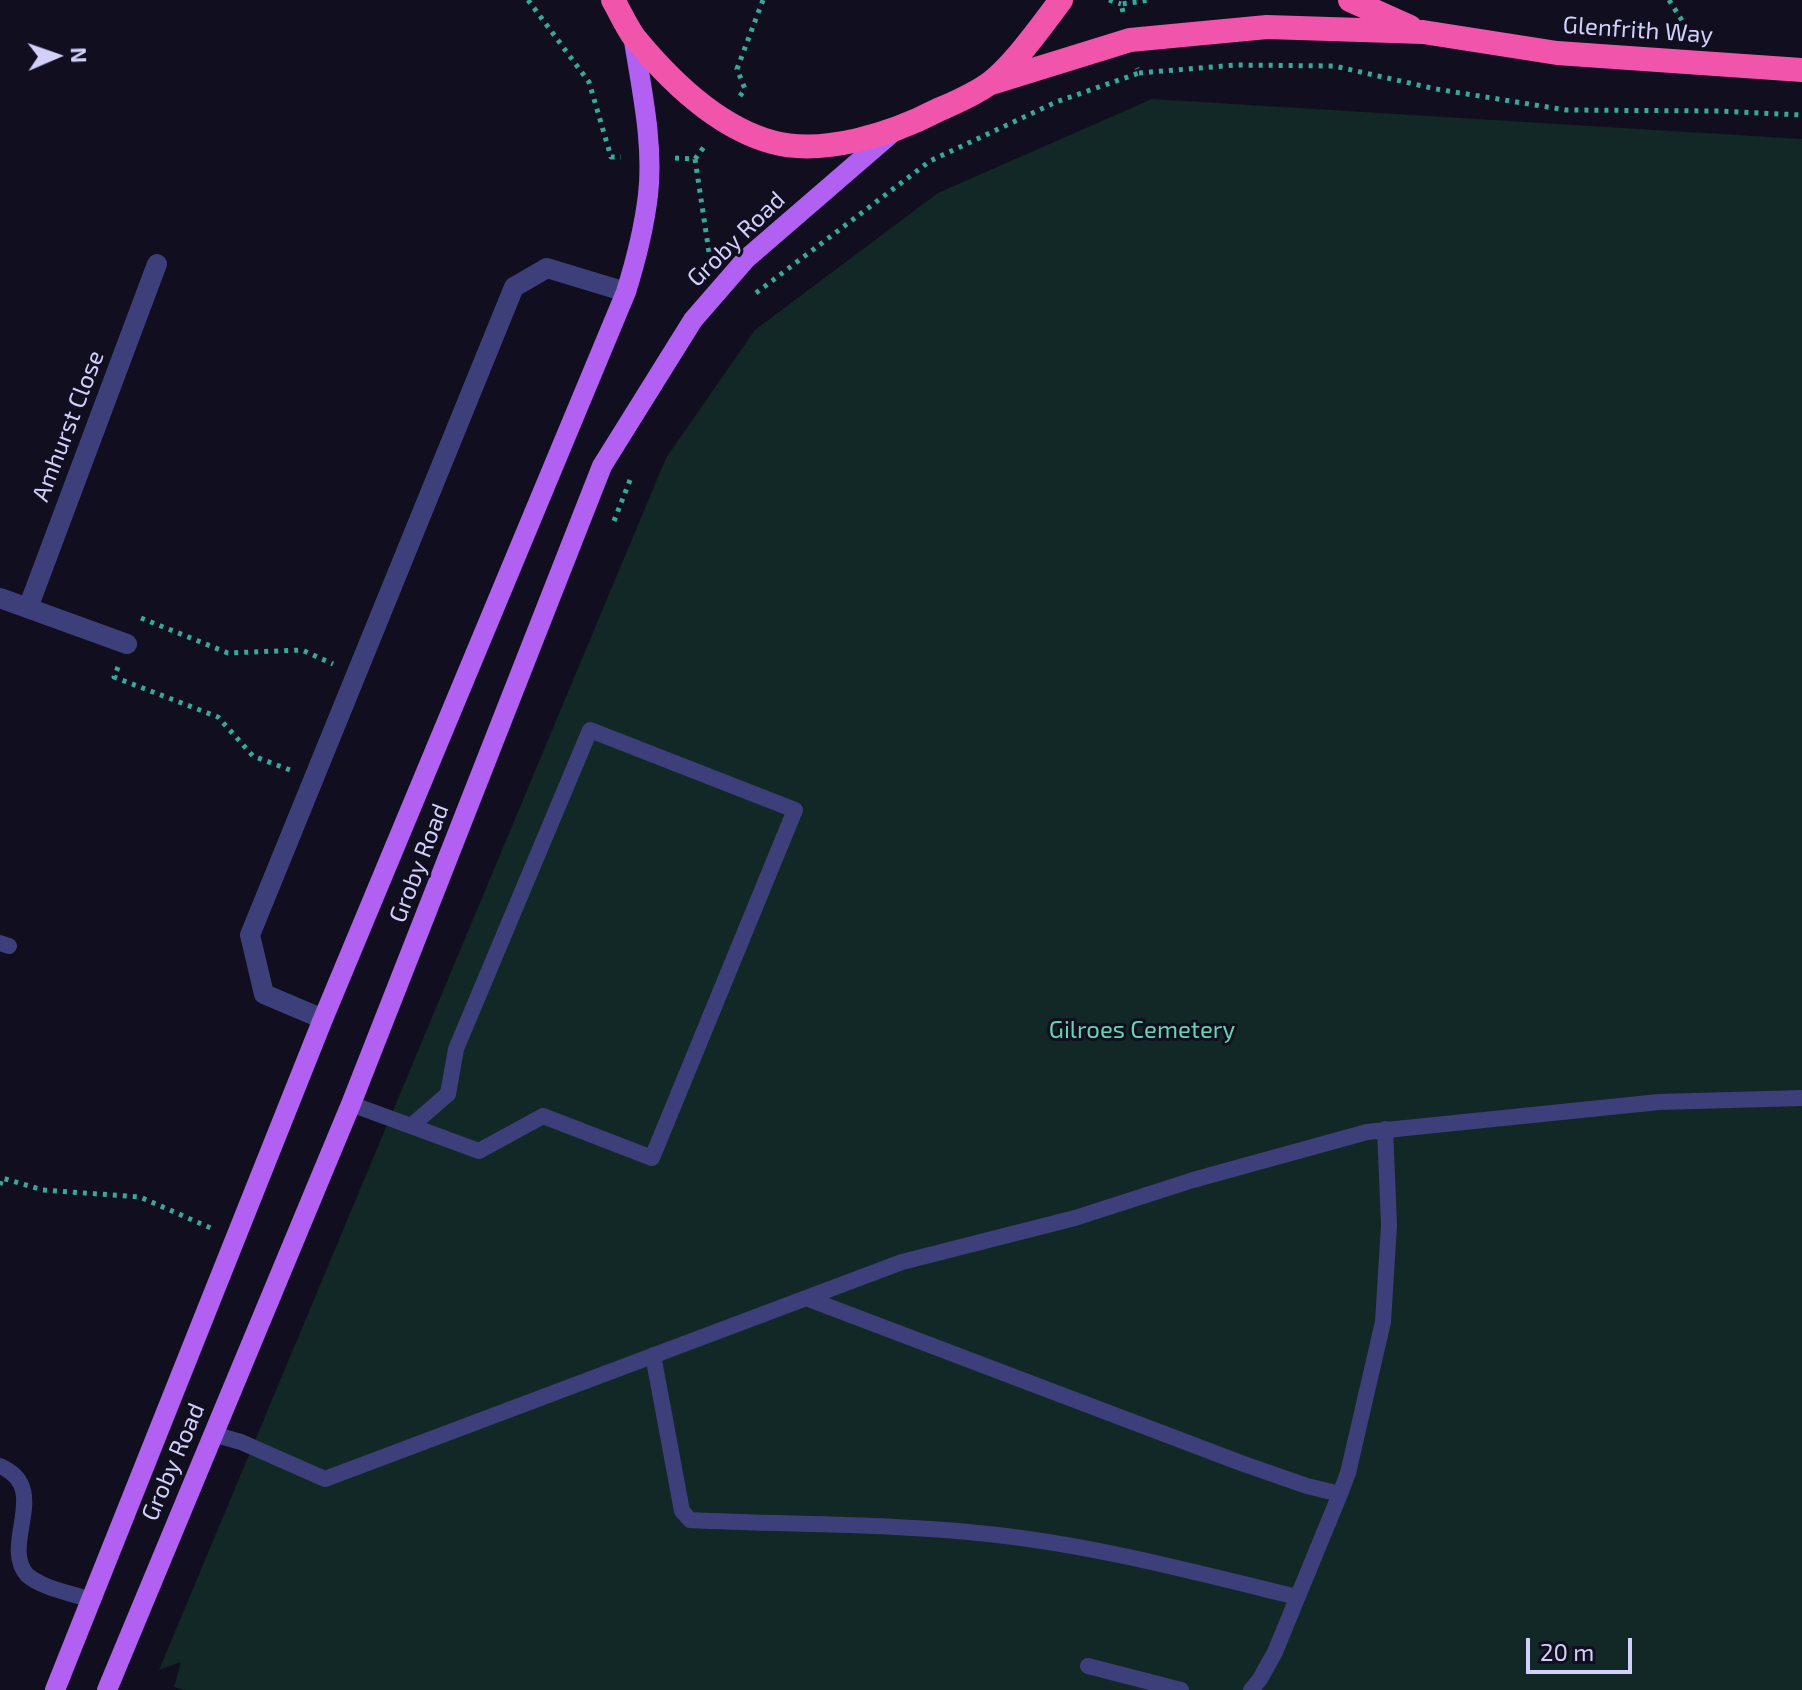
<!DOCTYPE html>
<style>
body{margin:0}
#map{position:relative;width:1802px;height:1690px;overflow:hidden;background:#100e1f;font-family:"Exo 2",sans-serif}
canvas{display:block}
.north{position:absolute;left:16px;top:16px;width:80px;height:80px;-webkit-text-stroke:6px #100e1f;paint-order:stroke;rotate:88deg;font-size:22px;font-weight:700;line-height:32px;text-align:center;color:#d2d0fb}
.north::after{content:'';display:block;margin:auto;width:28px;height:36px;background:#d2d0fb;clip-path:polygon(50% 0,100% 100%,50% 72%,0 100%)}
.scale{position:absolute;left:1526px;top:1638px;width:106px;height:36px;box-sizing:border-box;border:4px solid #d2d0fb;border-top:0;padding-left:10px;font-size:24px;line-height:28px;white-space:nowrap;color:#d2d0fb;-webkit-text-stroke:6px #100e1f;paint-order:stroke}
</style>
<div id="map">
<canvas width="1802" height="1690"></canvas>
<div class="north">N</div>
<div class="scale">20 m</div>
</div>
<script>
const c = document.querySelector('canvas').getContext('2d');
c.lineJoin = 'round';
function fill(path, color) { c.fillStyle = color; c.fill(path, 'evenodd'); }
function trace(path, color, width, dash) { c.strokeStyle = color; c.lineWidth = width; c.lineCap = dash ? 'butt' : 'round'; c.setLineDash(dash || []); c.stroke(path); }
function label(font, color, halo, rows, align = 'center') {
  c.font = font + ' "Exo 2",sans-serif'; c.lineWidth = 6; c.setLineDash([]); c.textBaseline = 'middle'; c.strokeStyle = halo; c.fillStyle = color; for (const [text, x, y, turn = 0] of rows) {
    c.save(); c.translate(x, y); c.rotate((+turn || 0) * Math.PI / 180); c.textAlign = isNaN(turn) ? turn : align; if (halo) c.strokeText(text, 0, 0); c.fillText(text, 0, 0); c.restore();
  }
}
fill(new Path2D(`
 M 1152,99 L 1802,139 L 1802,1690 L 185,1690 L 174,1687 L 181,1662 L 159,1670 L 666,458 L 755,330 L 938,193 Z`), '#122826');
trace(new Path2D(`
 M 528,0 L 589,82 L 611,157 L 621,157
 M 1109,0 L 1121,4
 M 1669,0 L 1690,33
 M 1123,12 L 1121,4 L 1151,0
 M 1139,73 L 1236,65 L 1334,66 L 1436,89 L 1566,110 L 1717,111 L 1802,115
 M 740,96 L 745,89 L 737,69 L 763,0
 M 675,158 L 695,159 L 710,259
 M 695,159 L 707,143
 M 756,293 L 930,161 L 1056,102 L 1139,73 L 1137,68
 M 614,521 L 632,475
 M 141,618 L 228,653 L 302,650 L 333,664
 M 118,667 L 114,677 L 218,717 L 253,756 L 290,770
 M 0,1185 L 2,1178 L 43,1190 L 140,1197 L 213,1229`), '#37a899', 5, [4, 6]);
trace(new Path2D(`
 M 0,943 L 9,946
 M 351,1104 L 479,1151 L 543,1116 L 652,1158 L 795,810 L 590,730 L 456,1049 L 448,1094 L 411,1126
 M 806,1298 L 1241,1463 L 1307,1486 L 1340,1494 L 1348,1473 L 1383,1322 L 1389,1225 L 1385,1129
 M 653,1355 L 682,1511 L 690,1520 C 789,1525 888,1523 988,1534 C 1093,1545 1195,1572 1297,1597
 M 213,1434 L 241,1442 L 325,1479 L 902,1262 L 1075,1218 L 1193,1180 L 1367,1132 L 1659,1102 L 1802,1098
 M 0,1466 C 52,1488 0,1544 27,1575 C 44,1589 71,1593 91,1600
 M 1088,1666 L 1181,1690
 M 1251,1690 L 1260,1679 L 1275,1652 L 1340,1494`), '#3d3f7a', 16);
trace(new Path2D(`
 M 0,598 L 127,644
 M 28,608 L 157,264
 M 323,1019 L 264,994 L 250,935 L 514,287 L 547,268 L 626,292`), '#3d3f7a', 20);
trace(new Path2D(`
 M 55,1690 L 323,1019 L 626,292 C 636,260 644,229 648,195 C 654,143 641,87 633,35
 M 107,1690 L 351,1104 L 602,466 L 693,320 L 746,259 L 893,132`), '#b160f2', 20);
trace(new Path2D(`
 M 613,0 C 620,12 626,26 634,37 C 670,81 717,127 772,142 C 822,156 892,134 936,111 C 954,103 974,95 990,83 C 1013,66 1043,24 1061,0
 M 1350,0 L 1410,27
 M 991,83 L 1130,40 L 1267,27 L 1423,32 L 1557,53 L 1802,70`), '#f155ab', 24);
label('24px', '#d2d0fb', '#100e1f', [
 ["Glenfrith Way",1638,30,4],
 ["Groby Road",736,239,-44],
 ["Amhurst Close",68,426,-69],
 ["Groby Road",419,863,-69],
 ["Groby Road",173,1462,-67]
]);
label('24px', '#63d5b0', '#100e1f', [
 ["Gilroes Cemetery",1142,1030]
]);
</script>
